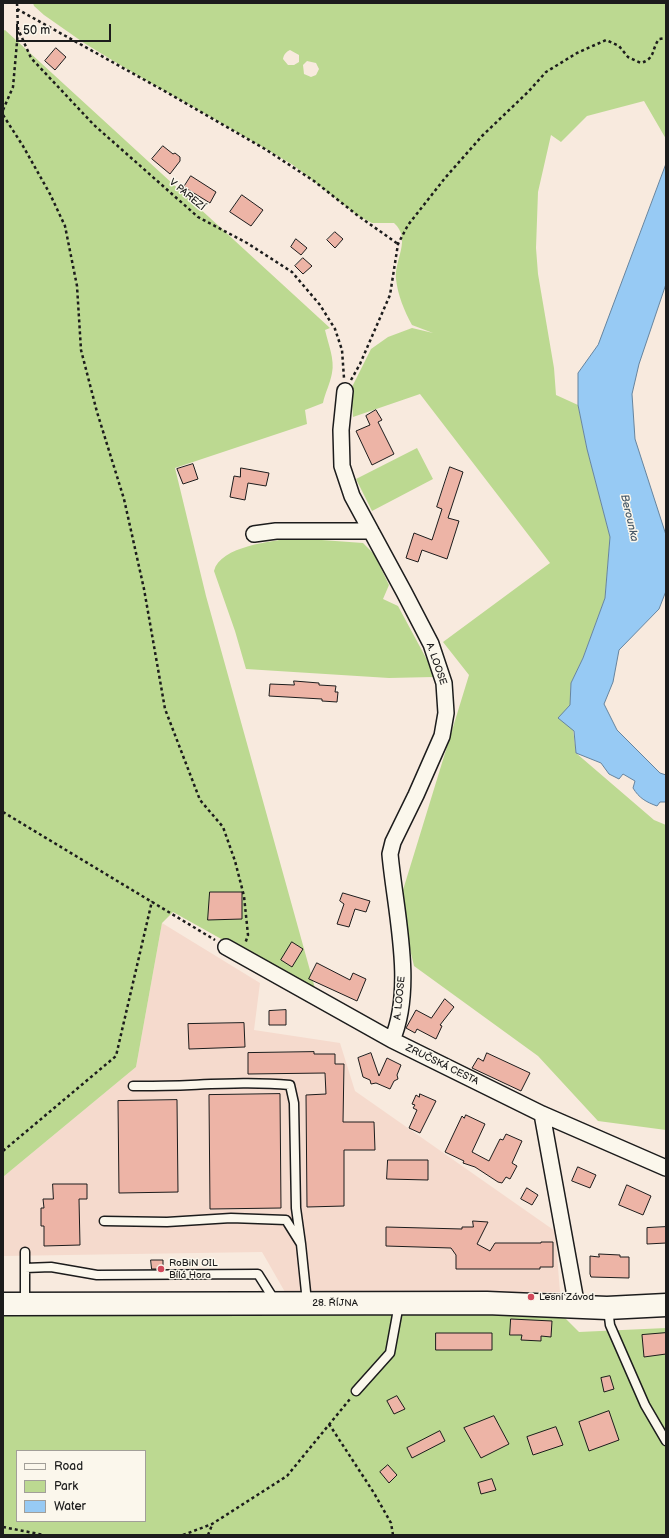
<!DOCTYPE html>
<meta charset="utf-8">
<style>
body{margin:0}
#map{position:relative;width:669px;height:1538px;overflow:hidden;background:#f8eade;font-family:"Balsamiq Sans",sans-serif}
canvas{display:block}
.frame{position:absolute;inset:0;border:4px solid #1c1c1c;pointer-events:none}
.legend{position:absolute;left:16px;top:1450px;width:130px;height:72px;box-sizing:border-box;background:#fbf7ec;border:1px solid #a29f99;margin:0;padding:5px 7px;list-style:none;font-size:12px;color:#1c1c1c}
.legend li{display:flex;align-items:center;gap:8px;height:20px}
.legend b{width:20px;border:1px solid #a29f99}
.scale{position:absolute;left:16px;top:24px;width:95px;height:18px;box-sizing:border-box;border:2px solid #1c1c1c;border-top:0;padding-left:5px;font-size:12px;line-height:14px;white-space:nowrap;color:#1c1c1c;-webkit-text-stroke:3px #fbf7ec;paint-order:stroke}
</style>
<div id="map">
<canvas width="669" height="1538"></canvas>
<div class="frame"></div>
<ul class="legend">
<li><b style="height:5px;background:#fbf7ec"></b>Road</li>
<li><b style="height:11px;background:#bcd991"></b>Park</li>
<li><b style="height:11px;background:#97caf4"></b>Water</li>
</ul>
<div class="scale">50 m</div>
</div>
<script>
const c = document.querySelector('canvas').getContext('2d');
c.lineJoin = 'round';
function fill(path, color) { c.fillStyle = color; c.fill(path, 'evenodd'); }
function trace(path, color, width, dash) { c.strokeStyle = color; c.lineWidth = width; c.lineCap = dash ? 'butt' : 'round'; c.setLineDash(dash || []); c.stroke(path); }
function label(font, color, halo, rows, align = 'center') {
  c.font = font + ' "Balsamiq Sans",sans-serif'; c.lineWidth = 3; c.setLineDash([]); c.textBaseline = 'middle'; c.strokeStyle = halo; c.fillStyle = color; for (const [text, x, y, turn = 0] of rows) {
    c.save(); c.translate(x, y); c.rotate((+turn || 0) * Math.PI / 180); c.textAlign = isNaN(turn) ? turn : align; if (halo) c.strokeText(text, 0, 0); c.fillText(text, 0, 0); c.restore();
  }
}
fill(new Path2D(`
 M 162,923 L 260,983 L 254,1030 L 340,1043 L 355,1091 L 555,1231 L 560,1292 L 285,1292 L 262,1252 L 3,1256 L 3,1177 L 136,1067 Z`), '#f5dacd');
fill(new Path2D(`
 M 33,3 L 666,3 L 666,139 L 644,101 L 587,116 L 561,142 L 551,135 L 538,192 L 536,248 L 538,274 L 554,368 L 556,395 L 578,405 L 587,449 L 610,537 L 605,598 L 583,658 L 571,683 L 570,705 L 576,753 L 654,820 L 666,825 L 666,1130 L 598,1121 L 538,1056 L 414,966 L 399,903 L 469,675 L 443,642 L 550,563 L 420,394 L 353,417 L 351,389 L 371,349 L 388,337 L 412,328 L 433,333 L 412,325 C 404,310 398,296 396,279 C 394,260 412,239 394,223 L 372,223 L 357,215 L 293,165 L 218,121 L 135,74 L 84,43 L 44,15 L 34,6 ZM 290,50 L 299,55 L 299,62 L 294,65 L 288,65 L 283,59 C 284,54 286,52 290,50 ZM 307,61 L 316,63 L 319,69 L 316,75 L 311,77 L 304,74 L 303,65 Z
 M 5,30 L 330,328 L 325,330 C 328,343 335,360 332,373 C 330,384 325,393 323,403 L 305,410 L 307,424 L 175,468 L 206,596 L 316,992 L 173,912 L 162,923 L 136,1067 L 3,1177 L 3,31 Z
 M 417,448 L 433,479 L 372,511 L 356,479 Z
 M 294,538 L 363,543 L 374,554 L 389,585 L 383,599 L 398,606 L 433,671 L 433,677 L 389,678 L 246,669 L 235,631 L 214,571 C 220,546 273,541 294,538 Z
 M 3,1315 L 562,1315 L 579,1332 L 666,1328 L 666,1535 L 3,1535 ZM 17,1451 L 145,1451 L 145,1521 L 17,1521 Z`), '#bcd991');
const water = new Path2D(`
 M 666,164 L 666,284 L 639,364 L 632,394 L 635,439 L 666,535 L 666,591 L 659,609 L 619,650 L 613,682 L 604,704 L 617,730 L 660,773 L 666,775 L 666,802 L 660,802 L 657,806 C 646,802 639,798 633,788 L 635,781 L 623,774 L 619,779 L 609,774 L 601,763 L 576,753 L 574,731 L 558,718 L 570,705 L 571,683 L 583,658 L 605,598 L 610,537 L 587,449 L 578,405 L 578,373 L 598,345 Z`);
fill(water, '#97caf4');
trace(water, '#66849e', 1);
const building = new Path2D(`
 M 56,48 L 66,57 L 55,70 L 45,61 Z
 M 163,146 L 173,154 L 175,153 L 180,157 L 180,161 L 170,174 L 152,159 Z
 M 191,176 L 216,192 L 210,203 L 184,187 Z
 M 242,195 L 263,210 L 251,226 L 230,212 Z
 M 335,232 L 343,239 L 335,248 L 327,240 Z
 M 296,239 L 307,248 L 301,255 L 291,247 Z
 M 303,258 L 312,266 L 303,274 L 295,266 Z
 M 376,410 L 382,420 L 378,422 L 394,454 L 372,465 L 356,431 L 370,425 L 366,416 Z
 M 193,464 L 198,479 L 183,484 L 177,469 Z
 M 450,467 L 463,472 L 448,518 L 459,521 L 447,559 L 422,550 L 418,562 L 406,558 L 414,533 L 432,540 L 442,509 L 437,507 Z
 M 241,468 L 269,473 L 266,486 L 248,483 L 245,500 L 230,497 L 234,476 L 240,477 Z
 M 294,681 L 319,683 L 319,685 L 336,686 L 335,692 L 338,692 L 337,702 L 322,701 L 322,699 L 269,696 L 270,684 L 294,685 Z
 M 210,892 L 242,892 L 242,919 L 208,920 Z
 M 343,893 L 370,901 L 366,912 L 355,909 L 349,927 L 337,924 L 344,904 L 340,901 Z
 M 292,942 L 303,949 L 292,967 L 281,960 Z
 M 317,963 L 350,980 L 353,973 L 366,979 L 357,1001 L 309,979 Z
 M 445,999 L 454,1007 L 440,1025 L 442,1026 L 436,1039 L 417,1029 L 415,1033 L 406,1028 L 416,1010 L 431,1018 Z
 M 286,1010 L 286,1025 L 269,1025 L 269,1011 Z
 M 244,1023 L 245,1047 L 189,1049 L 188,1024 Z
 M 314,1052 L 314,1054 L 335,1054 L 335,1064 L 344,1064 L 343,1122 L 374,1122 L 375,1150 L 344,1150 L 344,1206 L 307,1207 L 306,1095 L 326,1094 L 325,1073 L 248,1074 L 248,1053 Z
 M 371,1053 L 379,1076 L 387,1058 L 401,1065 L 397,1075 L 398,1079 L 394,1081 L 390,1089 L 376,1083 L 371,1084 L 370,1080 L 363,1077 L 358,1058 Z
 M 487,1053 L 530,1073 L 521,1091 L 472,1068 L 478,1058 L 483,1061 Z
 M 280,1094 L 281,1208 L 210,1209 L 209,1095 Z
 M 420,1094 L 436,1101 L 420,1133 L 409,1128 L 417,1110 L 413,1108 L 415,1105 L 412,1104 L 416,1095 L 419,1097 Z
 M 177,1100 L 178,1192 L 119,1193 L 118,1101 Z
 M 466,1115 L 485,1124 L 472,1152 L 489,1161 L 500,1139 L 503,1140 L 506,1134 L 522,1141 L 512,1163 L 517,1166 L 510,1179 L 506,1177 L 502,1183 L 498,1182 L 475,1167 L 463,1163 L 464,1161 L 445,1152 L 462,1116 L 464,1118 Z
 M 388,1160 L 428,1160 L 428,1180 L 387,1179 Z
 M 578,1167 L 596,1175 L 590,1188 L 572,1181 Z
 M 53,1184 L 87,1184 L 87,1199 L 79,1199 L 80,1245 L 44,1246 L 44,1226 L 41,1226 L 41,1208 L 44,1208 L 43,1199 L 53,1199 Z
 M 627,1185 L 651,1196 L 643,1215 L 619,1205 Z
 M 527,1188 L 538,1195 L 532,1205 L 521,1199 Z
 M 473,1221 L 488,1222 L 477,1244 L 490,1251 L 495,1243 L 541,1243 L 541,1242 L 553,1242 L 553,1267 L 540,1267 L 540,1269 L 456,1269 L 456,1255 L 451,1248 L 386,1246 L 386,1227 L 462,1229 L 462,1227 L 473,1227 Z
 M 666,1227 L 666,1243 L 647,1244 L 647,1228 Z
 M 599,1254 L 620,1255 L 620,1257 L 629,1257 L 629,1278 L 591,1277 L 590,1274 L 590,1256 L 599,1257 Z
 M 151,1260 L 163,1260 L 163,1269 L 152,1269 Z
 M 511,1319 L 552,1321 L 551,1337 L 541,1336 L 541,1341 L 521,1340 L 522,1335 L 510,1335 Z
 M 436,1333 L 492,1333 L 492,1350 L 436,1350 Z
 M 666,1333 L 666,1354 L 644,1357 L 642,1335 Z
 M 610,1376 L 614,1389 L 604,1392 L 601,1378 Z
 M 397,1396 L 405,1409 L 394,1414 L 387,1401 Z
 M 609,1411 L 619,1440 L 589,1451 L 579,1422 Z
 M 494,1416 L 509,1444 L 481,1458 L 464,1428 Z
 M 556,1427 L 563,1445 L 533,1455 L 527,1437 Z
 M 440,1431 L 445,1441 L 412,1458 L 407,1448 Z
 M 388,1465 L 397,1475 L 389,1483 L 380,1472 Z
 M 492,1479 L 496,1490 L 481,1494 L 478,1483 Z`);
fill(building, '#edb4a6');
trace(building, '#1c1c1c', 1);
const service = new Path2D(`
 M 133,1086 C 186,1087 238,1080 290,1085 L 294,1103 L 296,1208 L 301,1244
 M 104,1221 L 167,1222 L 231,1218 L 286,1220 L 301,1244 L 307,1302
 M 25,1252 L 25,1303
 M 25,1268 L 51,1267 L 97,1275 L 258,1274 L 275,1301
 M 608,1309 L 610,1325 L 645,1405 L 666,1441
 M 356,1391 L 390,1353 L 399,1304`);
const minor = new Path2D(`
 M 345,391 L 341,430 L 342,466 L 352,496 L 404,592 L 431,644 L 444,683 L 446,713 L 442,736 L 416,795 L 393,842 L 390,854 C 395,910 415,987 392,1040
 M 254,534 L 276,531 L 371,531
 M 226,947 L 392,1040 L 542,1114 L 666,1168
 M 542,1114 L 577,1307`);
const secondary = new Path2D(`
 M 3,1304 L 487,1303 L 607,1308 L 666,1305`);
trace(service, '#1c1c1c', 11);
trace(minor, '#1c1c1c', 18);
trace(secondary, '#1c1c1c', 25);
trace(new Path2D(`
 M 17,3 L 18,29 L 31,58 L 94,125 L 198,217 L 247,243 L 292,272 L 320,305 L 335,329 L 342,350 L 344,378
 M 17,9 L 168,93 L 265,149 L 314,181 L 357,215 L 398,244
 M 3,110 L 13,87 L 18,31
 M 3,115 L 23,146 L 50,194 L 65,226 L 77,286 L 81,350 L 97,412 L 124,499 L 144,589 L 165,709 L 200,800 L 223,827 L 235,861 L 244,896 L 248,935 L 245,944
 M 351,380 L 360,364 L 390,295 L 398,244 L 408,225 L 445,178 L 482,136 L 529,91 L 546,72 L 577,53 L 606,40 L 619,46 L 628,57 L 641,63 C 656,58 651,50 659,39 L 666,38
 M 3,812 L 215,940
 M 3,1151 L 116,1056 L 152,901
 M 329,1424 L 374,1493 L 391,1523 L 393,1535
 M 3,1527 L 44,1535
 M 183,1535 L 212,1524 L 287,1476 L 350,1399
 M 208,1535 L 212,1525`), '#1c1c1c', 2.5, [3, 3]);
trace(service, '#fbf7ec', 8);
trace(minor, '#fbf7ec', 15);
trace(secondary, '#fbf7ec', 22);
for (const [x, y, r, color] of [
 [161,1269,4,"#d1495b"],
 [531,1297,4,"#d1495b"]
]) { const dot = new Path2D(); dot.arc(x, y, r, 0, 2 * Math.PI); c.fillStyle = color; c.fill(dot); trace(dot, '#fbf7ec', 1.5); }
label('10px', '#1c1c1c', '#fbf7ec', [
 ["V PAREZÍ",187,195,40],
 ["A. LOOSE",436,664,71],
 ["A. LOOSE",400,998,-84],
 ["ZRUČSKÁ CESTA",442,1065,26],
 ["28. ŘÍJNA",335,1303]
]);
label('10px', '#1c1c1c', '#fbf7ec', [
 ["RoBiN OIL",169,1263],
 ["Bílá Hora",169,1275],
 ["Lesní Závod",539,1297]
], 'left');
label('italic 11px', '#475968', '#fbf7ec', [
 ["Berounka",629,518,77]
]);
</script>
